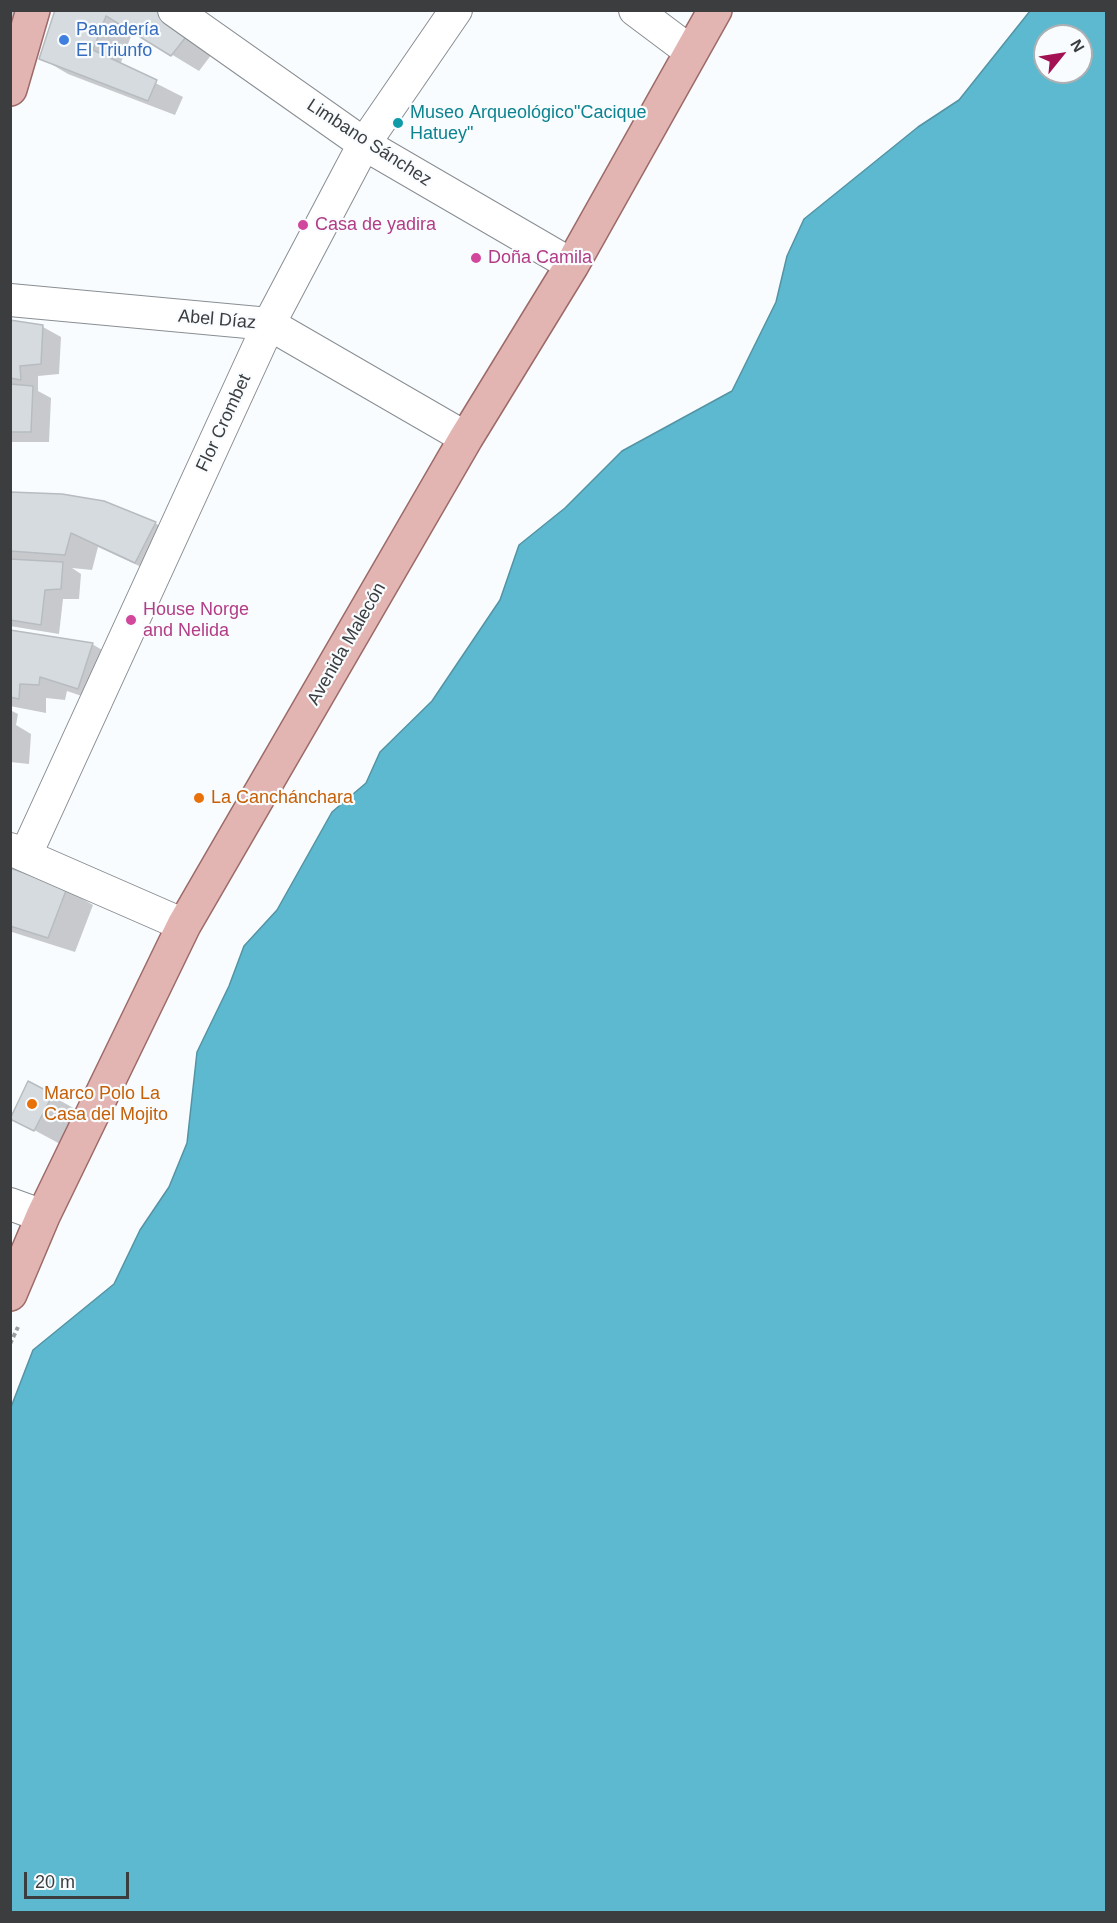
<!DOCTYPE html>
<meta charset="utf-8">
<style>
body{margin:0}
#map{position:relative;width:1117px;height:1923px;overflow:hidden;background:#f9fcff;font-family:Helvetica,sans-serif}
canvas{display:block}
.frame{position:absolute;inset:0;border:12px solid #3b3d3f;pointer-events:none}
.north{position:absolute;left:1033px;top:24px;width:60px;height:60px;box-sizing:border-box;background:#f9fcff;border:2px solid #adb0b2;border-radius:50%;rotate:60deg;font-size:16px;font-weight:700;line-height:24px;text-align:center;color:#3b3d3f}
.north::after{content:'';display:block;margin:auto;width:21px;height:27px;background:#a31153;clip-path:polygon(50% 0,100% 100%,50% 72%,0 100%)}
.scale{position:absolute;left:24px;top:1872px;width:105px;height:27px;box-sizing:border-box;border:3px solid #3b3d3f;border-top:0;padding-left:8px;font-size:18px;line-height:21px;white-space:nowrap;color:#3b3d3f;-webkit-text-stroke:4px #f9fcff;paint-order:stroke}
</style>
<div id="map">
<canvas width="1117" height="1923"></canvas>
<div class="frame"></div>
<div class="north">N</div>
<div class="scale">20 m</div>
</div>
<script>
const c = document.querySelector('canvas').getContext('2d');
c.lineJoin = 'round';
function fill(path, color) { c.fillStyle = color; c.fill(path, 'evenodd'); }
function trace(path, color, width, dash) { c.strokeStyle = color; c.lineWidth = width; c.lineCap = dash ? 'butt' : 'round'; c.setLineDash(dash || []); c.stroke(path); }
function label(font, color, halo, rows, align = 'center') {
  c.font = font + ' Helvetica,sans-serif'; c.lineWidth = 4.5; c.setLineDash([]); c.textBaseline = 'middle'; c.strokeStyle = halo; c.fillStyle = color; for (const [text, x, y, turn = 0] of rows) {
    c.save(); c.translate(x, y); c.rotate((+turn || 0) * Math.PI / 180); c.textAlign = isNaN(turn) ? turn : align; if (halo) c.strokeText(text, 0, 0); c.fillText(text, 0, 0); c.restore();
  }
}
const water = new Path2D(`
 M 1030,11 L 1106,11 L 1106,1912 L 11,1912 L 11,1407 L 33,1350 L 114,1284 L 140,1230 L 169,1187 L 187,1143 L 197,1052 L 229,986 L 244,946 L 277,910 L 332,812 L 366,783 L 380,752 L 432,701 L 500,600 L 519,545 L 565,508 L 622,451 L 732,391 L 776,302 L 787,256 L 804,219 L 918,127 L 959,100 ZM 1045,36 L 1081,36 L 1081,72 L 1045,72 Z`);
fill(water, '#5db9d0');
trace(water, '#5394a4', 1.5);
fill(new Path2D(`
 M 10,10 L 38,10 L 10,105 Z
 M 57,10 L 156,10 L 215,50 L 199,71 L 133,31 L 120,65 L 183,97 L 175,115 L 68,74 L 41,58 Z
 M 10,321 L 43,327 L 61,337 L 59,374 L 38,376 L 38,391 L 51,398 L 49,442 L 10,442 Z
 M 10,493 L 155,523 L 182,539 L 163,577 L 98,547 L 92,570 L 72,568 L 81,574 L 79,599 L 63,599 L 59,634 L 10,626 Z
 M 10,632 L 92,644 L 119,660 L 105,704 L 67,691 L 65,700 L 46,698 L 46,713 L 10,706 Z
 M 10,710 L 18,714 L 16,725 L 31,734 L 29,764 L 10,762 Z
 M 10,870 L 67,890 L 93,905 L 75,952 L 12,932 L 10,935 Z
 M 28,1083 L 79,1111 L 62,1145 L 10,1117 Z`), '#0003');
const building = new Path2D(`
 M 55,10 L 155,10 L 189,33 L 171,56 L 106,16 L 93,50 L 157,80 L 148,101 L 39,59 Z
 M 10,320 L 43,325 L 41,364 L 20,366 L 21,380 L 10,378 Z
 M 10,384 L 33,386 L 31,432 L 10,432 Z
 M 10,492 L 62,494 L 104,501 L 156,522 L 135,563 L 71,533 L 65,555 L 10,551 Z
 M 10,559 L 63,562 L 61,589 L 45,590 L 41,625 L 10,620 Z
 M 10,630 L 93,643 L 78,689 L 40,677 L 39,685 L 20,684 L 19,699 L 10,697 Z
 M 10,868 L 67,888 L 48,938 L 10,926 Z
 M 28,1081 L 53,1094 L 34,1131 L 10,1119 Z`);
fill(building, '#d5dbdf');
trace(building, '#b7bcc1', 1.5);
const minor = new Path2D(`
 M 174,10 L 364,144 L 572,265
 M 635,10 L 691,52
 M 10,300 L 269,324 L 466,438
 M 10,849 L 184,925
 M 26,854 L 269,324 L 364,144 L 456,10
 M 10,1204 L 43,1216`);
const primary = new Path2D(`
 M 10,89 L 33,10
 M 10,1294 L 43,1216 L 184,925 L 466,438 L 572,265 L 715,10`);
trace(minor, '#898e92', 34);
trace(primary, '#9c6a68', 36);
trace(new Path2D(`
 M 10,1344 L 18,1327`), '#9c9fa1', 4, [4.5, 3]);
trace(minor, '#fff', 32);
trace(primary, '#e3b5b2', 33);
for (const [x, y, r, color] of [
 [64,40,6,"#3f7fe0"],
 [398,123,6,"#0f9aa8"],
 [303,225,6,"#d1479c"],
 [476,258,6,"#d1479c"],
 [131,620,6,"#d1479c"],
 [199,798,6,"#e8710a"],
 [32,1104,6,"#e8710a"]
]) { const dot = new Path2D(); dot.arc(x, y, r, 0, 2 * Math.PI); c.fillStyle = color; c.fill(dot); trace(dot, '#f9fcff', 2); }
label('18px', '#366cbe', '#f9fcff', [
 ["Panadería",76,30],
 ["El Triunfo",76,51]
], 'left');
label('18px', '#0d838f', '#f9fcff', [
 ["Museo Arqueológico\"Cacique",410,113],
 ["Hatuey\"",410,134]
], 'left');
label('18px', '#3b3d3f', '#f9fcff', [
 ["Limbano Sánchez",369,143,33],
 ["Abel Díaz",217,320,5],
 ["Flor Crombet",224,423,-65],
 ["Avenida Malecón",347,644,-60]
]);
label('18px', '#b23c85', '#f9fcff', [
 ["Casa de yadira",315,225],
 ["Doña Camila",488,258],
 ["House Norge",143,610],
 ["and Nelida",143,631]
], 'left');
label('18px', '#c56008', '#f9fcff', [
 ["La Canchánchara",211,798],
 ["Marco Polo La",44,1094],
 ["Casa del Mojito",44,1115]
], 'left');
</script>
